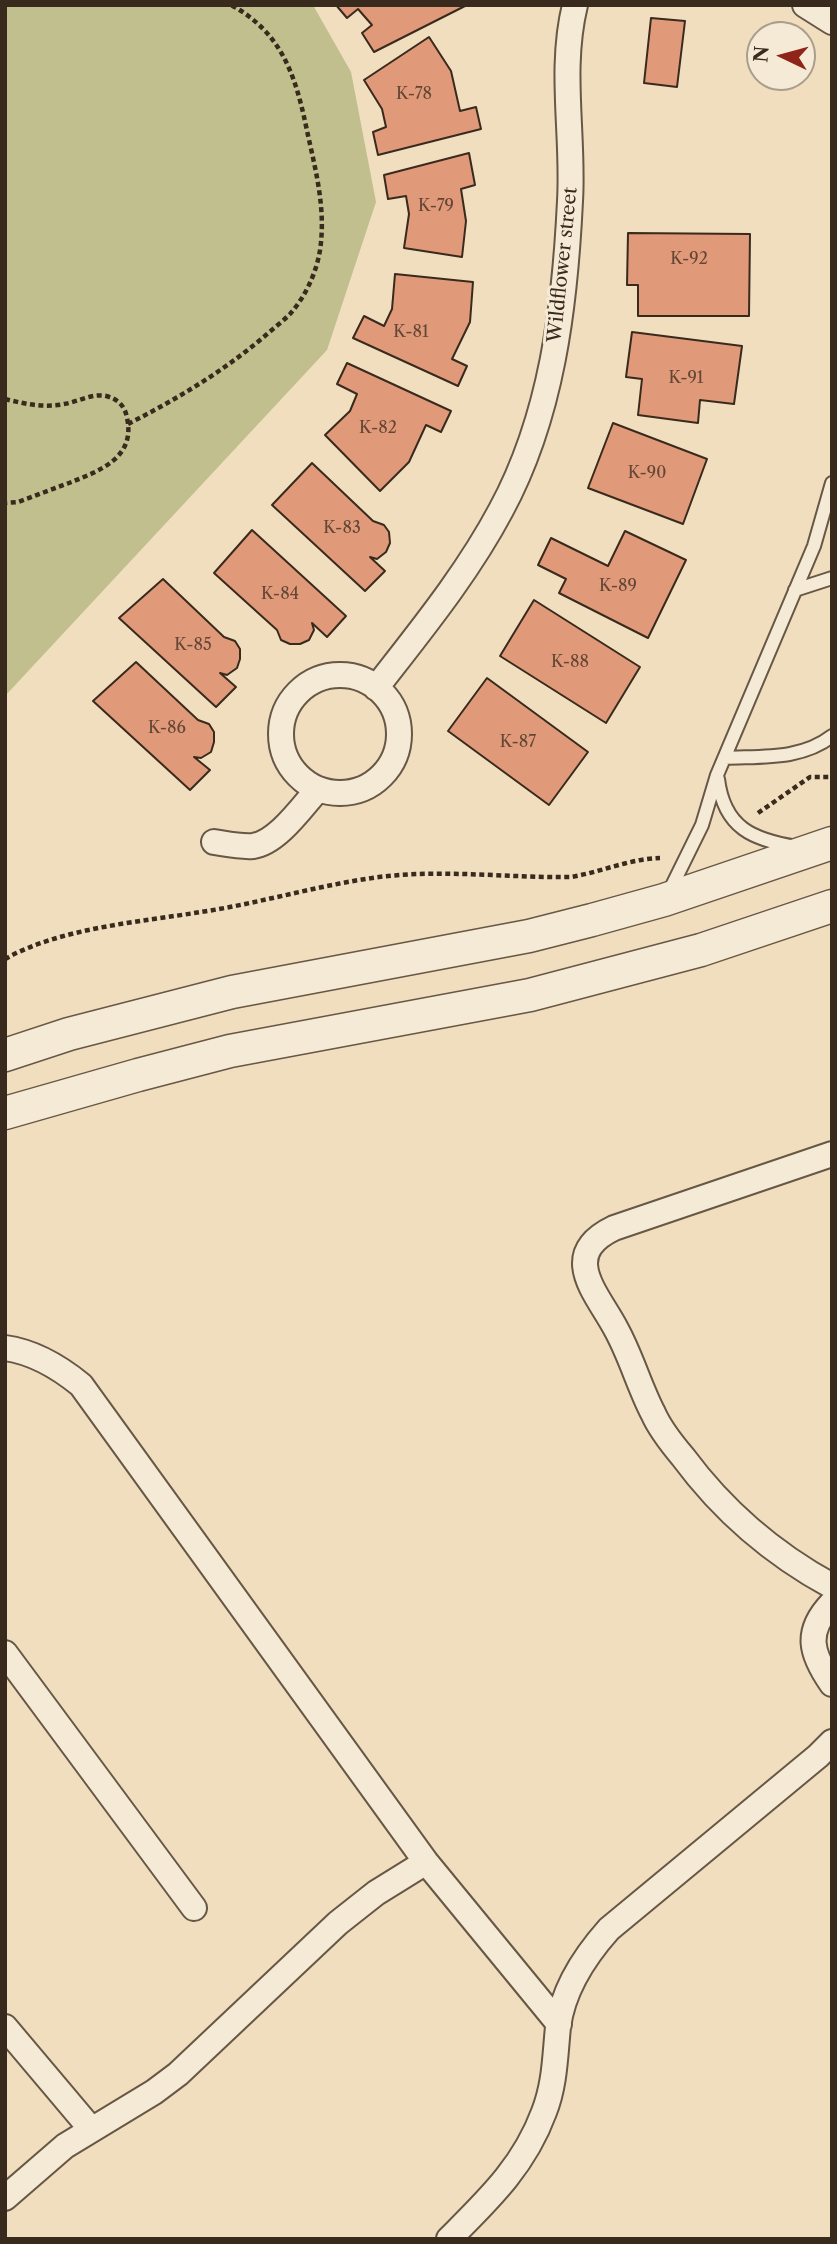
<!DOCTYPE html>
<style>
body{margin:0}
#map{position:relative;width:837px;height:2244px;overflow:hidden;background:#f0debe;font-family:"Libre Caslon Text",serif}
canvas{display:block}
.frame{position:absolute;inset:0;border:7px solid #392a1e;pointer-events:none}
.north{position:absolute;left:746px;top:21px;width:70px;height:70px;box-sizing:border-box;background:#f5ead5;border:2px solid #aa9d8c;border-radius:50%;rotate:275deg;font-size:19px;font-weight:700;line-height:28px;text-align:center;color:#392a1e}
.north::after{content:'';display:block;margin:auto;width:24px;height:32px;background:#8f2418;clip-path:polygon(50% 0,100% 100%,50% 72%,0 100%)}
</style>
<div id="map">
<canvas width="837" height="2244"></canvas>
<div class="frame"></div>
<div class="north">N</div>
</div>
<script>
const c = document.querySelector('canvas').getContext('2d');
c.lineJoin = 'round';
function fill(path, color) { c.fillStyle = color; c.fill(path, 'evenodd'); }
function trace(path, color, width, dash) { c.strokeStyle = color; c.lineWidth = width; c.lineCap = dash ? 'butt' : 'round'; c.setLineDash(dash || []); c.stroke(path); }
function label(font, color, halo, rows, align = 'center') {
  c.font = font + ' "Libre Caslon Text",serif'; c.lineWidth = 6; c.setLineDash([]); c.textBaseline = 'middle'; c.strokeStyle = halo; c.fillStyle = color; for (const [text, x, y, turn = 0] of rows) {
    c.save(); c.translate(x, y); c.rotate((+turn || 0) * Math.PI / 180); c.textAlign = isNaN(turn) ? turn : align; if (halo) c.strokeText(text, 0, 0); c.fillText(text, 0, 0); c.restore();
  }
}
fill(new Path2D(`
 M 5,5 L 313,5 L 351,72 L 376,202 L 327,350 L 5,696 Z`), '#c0bf8d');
const building = new Path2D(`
 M 336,5 L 467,5 L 374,52 L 362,33 L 372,25 L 358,9 L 347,18 Z
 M 651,18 L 685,21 L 677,87 L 644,83 Z
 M 429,37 L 451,71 L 460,111 L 476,107 L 481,129 L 378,155 L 373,132 L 386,127 L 382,109 L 364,80 Z
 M 469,153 L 475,185 L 461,189 L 466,221 L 462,257 L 404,248 L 409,214 L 406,196 L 388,199 L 384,175 Z
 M 628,233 L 750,234 L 749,316 L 638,316 L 638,285 L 627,285 Z
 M 395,274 L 473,282 L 470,322 L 452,359 L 467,366 L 458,386 L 353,338 L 364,316 L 384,326 L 392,309 Z
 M 632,332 L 742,346 L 734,404 L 700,400 L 698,423 L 638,415 L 642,379 L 626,377 Z
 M 347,363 L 451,411 L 441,432 L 426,425 L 409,462 L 380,491 L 325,435 L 350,411 L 357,394 L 337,384 Z
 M 613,423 L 707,459 L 683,524 L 588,488 Z
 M 312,463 L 373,521 L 384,525 L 389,532 L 390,543 L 386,552 L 377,559 L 370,557 L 385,571 L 365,591 L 272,505 Z
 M 252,530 L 346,616 L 327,637 L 312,623 L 314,630 L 309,640 L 300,644 L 290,644 L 281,640 L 277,630 L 214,573 Z
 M 625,531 L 686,560 L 648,638 L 559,593 L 566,579 L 538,565 L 551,538 L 608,566 Z
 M 163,579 L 224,637 L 235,641 L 240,649 L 240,659 L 237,668 L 227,675 L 220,673 L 236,687 L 216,707 L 119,618 Z
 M 534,600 L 640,667 L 606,723 L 500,656 Z
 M 136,662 L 198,720 L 209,724 L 214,732 L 214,742 L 211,752 L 201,758 L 194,757 L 210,770 L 190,790 L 93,701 Z
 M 487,678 L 588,752 L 549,805 L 448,731 Z`);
fill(building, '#e09979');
trace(building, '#392a1e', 2);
const service = new Path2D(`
 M 795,590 L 832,578
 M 725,758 C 762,756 801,760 832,736
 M 718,779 C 724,828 753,840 797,847
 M 669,892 L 702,825 L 717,775 L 814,546 L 832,483`);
const minor = new Path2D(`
 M 805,5 L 832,22
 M281 734a59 59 0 1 1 118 0a59 59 0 1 1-118 0Z
 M 376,688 C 421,630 467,574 501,510 C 552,416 565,306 570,201 C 574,136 559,70 575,5
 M 214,842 C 227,844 240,847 253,846 C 277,843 302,807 318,789
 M 832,1154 L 614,1228 C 558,1255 597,1293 616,1329 C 631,1356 639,1386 653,1413 C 660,1429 672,1444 683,1457 C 723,1511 773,1554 832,1586
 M 5,1348 C 34,1352 59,1367 81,1385 L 426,1862 L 559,2024
 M 832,1603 C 804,1632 811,1654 832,1684
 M 5,1653 L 194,1908
 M 5,2027 L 91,2129
 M 5,2198 L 65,2146 L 154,2092 L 178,2074 L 338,1923 L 376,1893 L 426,1862
 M 449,2239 C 489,2199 524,2166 544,2112 C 555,2084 555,2056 558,2027 C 563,1989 584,1957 609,1929 L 818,1756 L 832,1742`);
const tertiary = new Path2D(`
 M 5,1055 L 69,1034 L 232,992 L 529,936 L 592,920 L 664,900 L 832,843
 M 5,1113 L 138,1075 L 230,1051 L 530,995 L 701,950 L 832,906`);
trace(service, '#675746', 16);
trace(minor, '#675746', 28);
trace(tertiary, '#675746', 35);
trace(new Path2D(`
 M 5,399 C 25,404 44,408 64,404 C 78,402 92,393 106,396 C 118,399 125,406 127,418 C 136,458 99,471 69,483 C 52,489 35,496 18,502 L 5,503
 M 128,424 C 177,399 224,371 266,335 C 274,328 283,321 290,314 C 307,295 319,267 321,242 C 325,202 314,164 306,126 C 295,74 281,32 231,5
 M 758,813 L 810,777 L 832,777
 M 5,959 C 60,928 139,922 201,912 C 261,903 319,885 379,877 C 443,869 507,878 571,877 C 601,872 629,859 660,858`), '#392a1e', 4.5, [5, 3.5]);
trace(service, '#f5ead5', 12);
trace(minor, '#f5ead5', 24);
trace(tertiary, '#f5ead5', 32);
label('16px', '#634635', null, [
 ["K-78",414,94],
 ["K-79",436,206],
 ["K-92",689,259],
 ["K-81",411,332],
 ["K-91",686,378],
 ["K-82",378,428],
 ["K-90",647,473],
 ["K-83",342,528],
 ["K-89",618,586],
 ["K-84",280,594],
 ["K-85",193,645],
 ["K-88",570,662],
 ["K-86",167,728],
 ["K-87",518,742]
]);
label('19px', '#392a1e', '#f5ead5', [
 ["Wildflower street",563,265,-84]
]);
</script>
